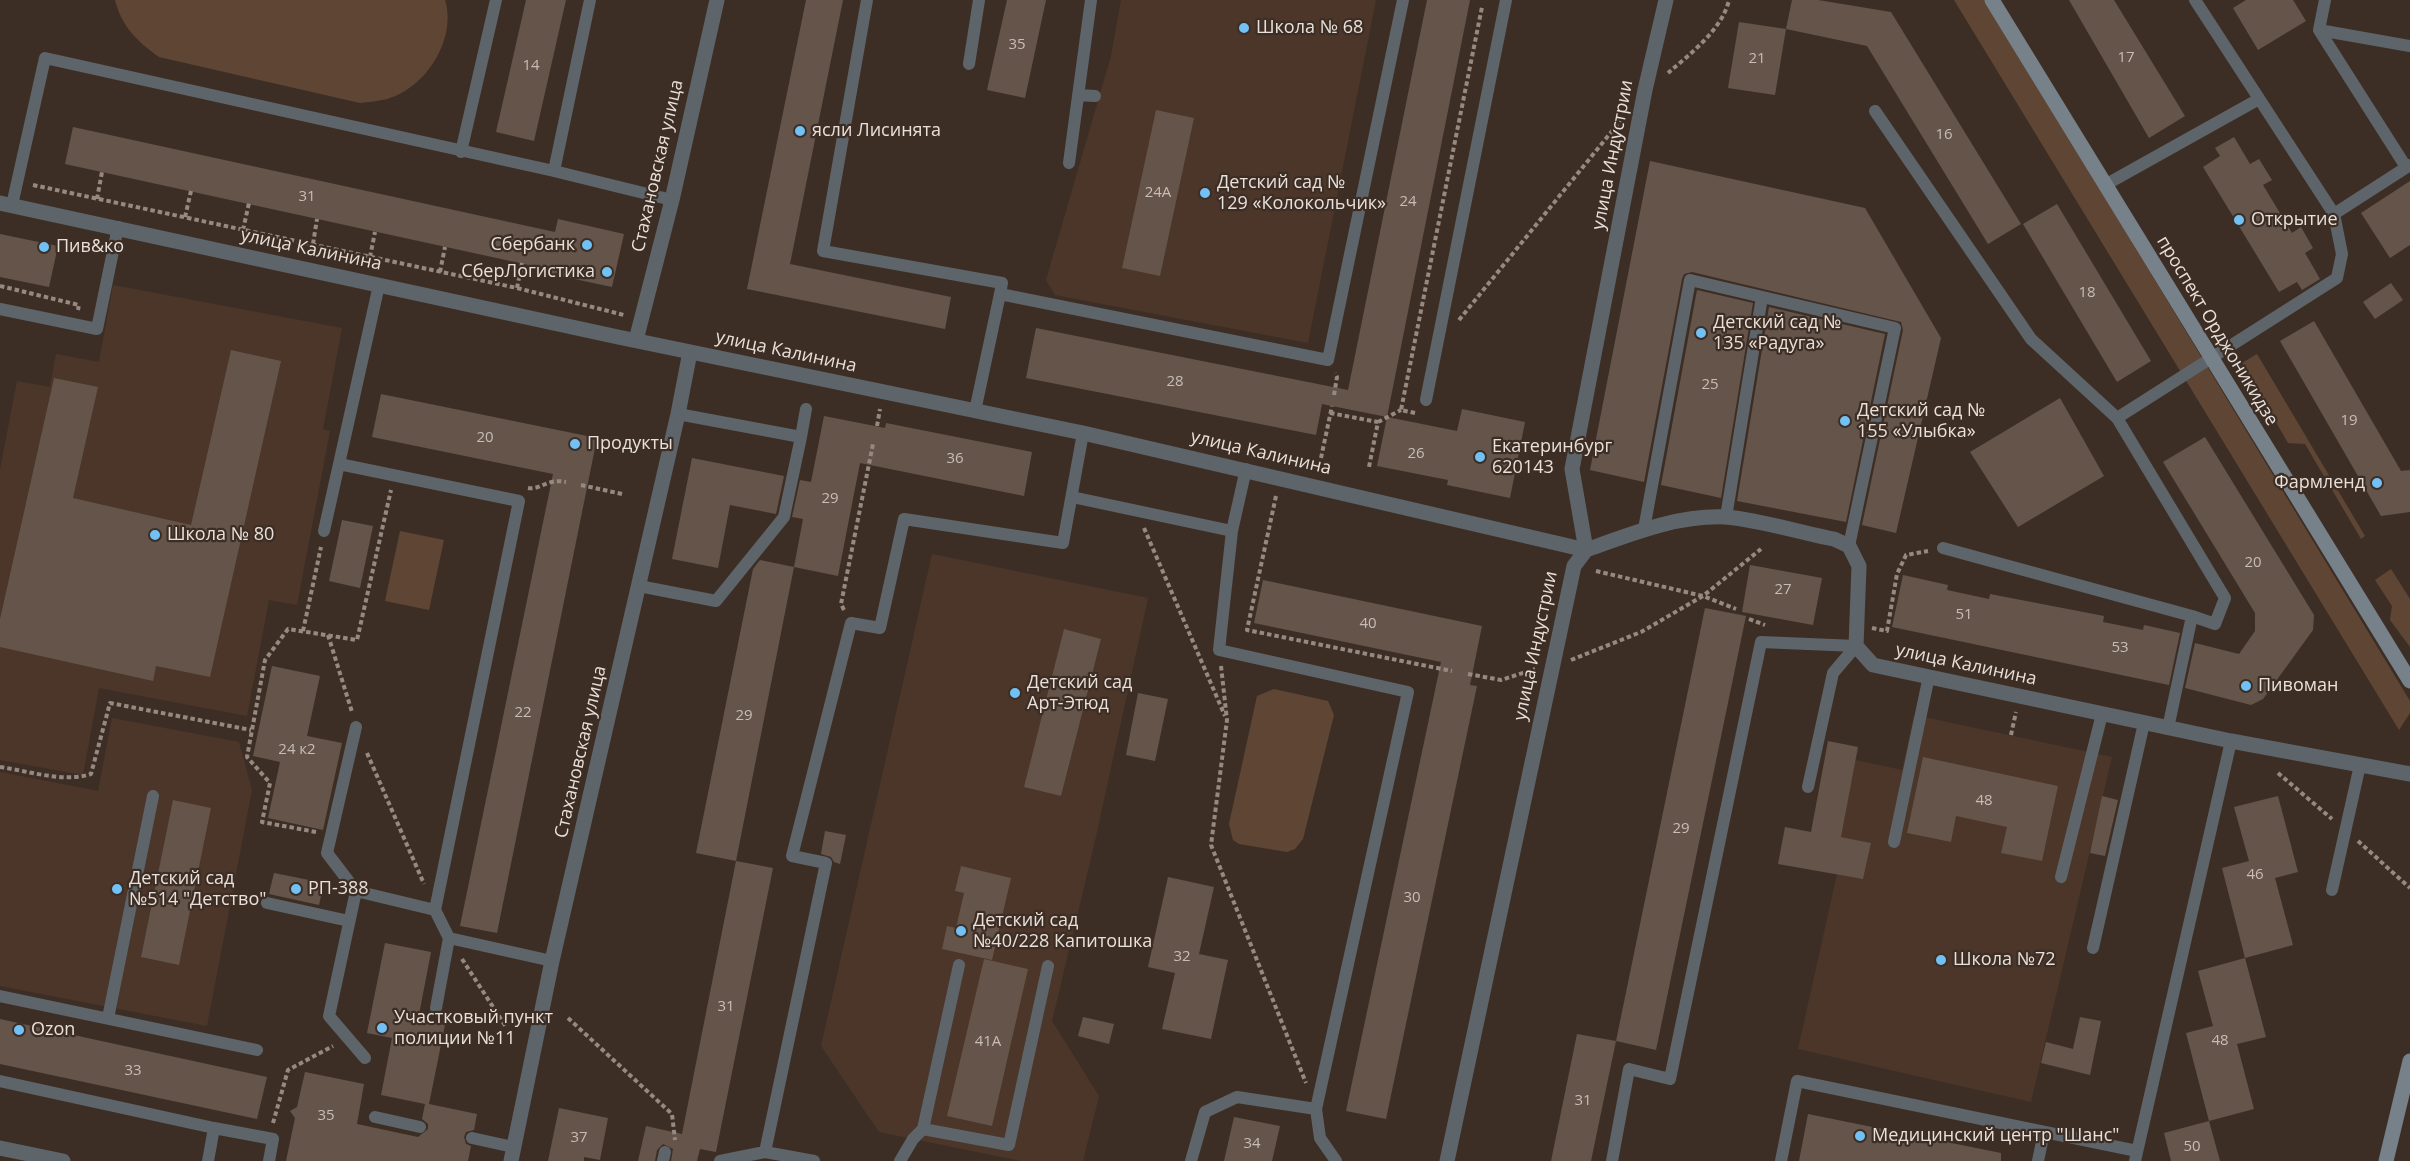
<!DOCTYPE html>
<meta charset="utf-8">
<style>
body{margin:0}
canvas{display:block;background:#3d2e25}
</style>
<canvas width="2410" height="1161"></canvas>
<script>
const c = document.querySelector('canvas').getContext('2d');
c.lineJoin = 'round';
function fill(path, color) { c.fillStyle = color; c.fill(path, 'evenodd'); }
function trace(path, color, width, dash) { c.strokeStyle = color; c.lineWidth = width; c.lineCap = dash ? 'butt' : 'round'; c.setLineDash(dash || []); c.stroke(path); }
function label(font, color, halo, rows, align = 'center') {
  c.font = font + ' "Open Sans",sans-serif'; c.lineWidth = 4.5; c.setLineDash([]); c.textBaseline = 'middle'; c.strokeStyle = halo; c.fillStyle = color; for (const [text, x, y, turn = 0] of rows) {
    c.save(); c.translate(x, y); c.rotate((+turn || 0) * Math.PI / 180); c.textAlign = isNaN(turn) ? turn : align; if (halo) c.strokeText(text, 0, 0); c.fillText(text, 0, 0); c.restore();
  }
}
fill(new Path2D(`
 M 1121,0 L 1376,0 L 1308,343 L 1055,295 L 1046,280 L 1111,56 Z
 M 113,285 L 342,328 L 323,429 L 330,431 L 297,605 L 269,600 L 247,716 L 99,688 L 83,775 L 0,760 L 0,470 L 17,381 L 50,387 L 56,354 L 99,362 Z
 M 932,554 L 1148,598 L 1095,841 L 1052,1021 L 1099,1096 L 1083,1161 L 1021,1161 L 879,1132 L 821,1046 Z
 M 1914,715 L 2112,757 L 2031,1102 L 1798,1049 L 1837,874 L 1863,878 L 1871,843 L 1841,837 L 1855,760 L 1902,770 Z
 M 112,718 L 239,742 L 252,790 L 207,1026 L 0,986 L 0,772 L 98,791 Z`), '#4b3629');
fill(new Path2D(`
 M 115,0 L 445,0 C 457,39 426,88 387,99 C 379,101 369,102 360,103 L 159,57 C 137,41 122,27 115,0 Z
 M 1954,0 L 1985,0 L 2410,701 L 2410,713 L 2399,730 Z
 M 2257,354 L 2365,536 L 2361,539 L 2305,444 L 2288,443 L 2242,363 Z
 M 400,531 L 444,540 L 429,610 L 385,601 Z
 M 2391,569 L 2410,599 L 2410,647 L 2390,620 L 2392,606 L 2375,580 Z
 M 1274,689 L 1328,701 L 1334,715 L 1303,839 L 1295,849 L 1287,852 L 1239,844 L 1233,840 L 1229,824 L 1257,696 Z`), '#5f4534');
fill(new Path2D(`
 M 526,0 L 566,0 L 534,141 L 496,132 Z
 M 806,0 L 843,0 L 790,264 L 951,297 L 945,329 L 747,289 Z
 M 1007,0 L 1046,0 L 1025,98 L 987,90 Z
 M 1427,0 L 1470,0 L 1387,417 L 1322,404 L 1316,435 L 1026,378 L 1036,328 L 1348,390 Z
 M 1792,0 L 1818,0 L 1891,12 L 2021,224 L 1988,244 L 1867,46 L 1786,29 Z
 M 2069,0 L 2114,0 L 2185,116 L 2149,138 Z
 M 2246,0 L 2293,0 L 2306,21 L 2258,50 L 2233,8 Z
 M 1739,22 L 1786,29 L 1775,95 L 1728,88 Z
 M 1156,110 L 1194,118 L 1160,276 L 1122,268 Z
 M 73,127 L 555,232 L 558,219 L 624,234 L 612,287 L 546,273 L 547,269 L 65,164 Z
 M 2234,137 L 2250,164 L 2259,159 L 2272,180 L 2263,185 L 2292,233 L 2301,227 L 2313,248 L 2305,253 L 2320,279 L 2302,290 L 2297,282 L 2279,292 L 2203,167 L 2220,156 L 2215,148 Z
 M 1650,161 L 1865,208 L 1941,338 L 1896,533 L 1862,525 L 1903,330 L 1901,322 L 1692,272 L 1684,274 L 1682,279 L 1644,482 L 1590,470 Z
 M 2410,181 L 2410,245 L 2390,258 L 2361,213 Z
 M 2057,204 L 2151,361 L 2117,382 L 2023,224 Z
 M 0,234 L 58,246 L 49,287 L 0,277 Z
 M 2391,283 L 2403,300 L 2375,319 L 2363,302 Z
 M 1697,290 L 1753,303 L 1721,498 L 1661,485 Z
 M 1769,307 L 1885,334 L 1846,522 L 1737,501 Z
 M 2314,321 L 2401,471 L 2410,470 L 2410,512 L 2381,516 L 2280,341 Z
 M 231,350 L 281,361 L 210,677 L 156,666 L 153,681 L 0,647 L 0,619 L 54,378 L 98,387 L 73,498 L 191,525 Z
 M 381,394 L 597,438 L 497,933 L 460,926 L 553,474 L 372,437 Z
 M 2060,398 L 2104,476 L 2018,527 L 1970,452 Z
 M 1462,409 L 1525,422 L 1510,498 L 1447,485 L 1448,480 L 1377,466 L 1387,417 L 1457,431 Z
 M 824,416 L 885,428 L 886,423 L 1032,452 L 1024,496 L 860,463 L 838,576 L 794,567 L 803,519 L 792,517 L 800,480 L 811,482 Z
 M 2205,437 L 2314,615 L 2313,630 L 2263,699 L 2251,705 L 2185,688 L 2195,643 L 2239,654 L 2255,631 L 2255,613 L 2163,462 Z
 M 692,458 L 784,476 L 776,514 L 730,505 L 718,568 L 672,559 Z
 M 342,520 L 373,526 L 360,588 L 329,581 Z
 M 760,560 L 794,567 L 736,861 L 696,853 L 753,569 Z
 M 1750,565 L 1822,578 L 1813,625 L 1742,612 Z
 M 1903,575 L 1948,585 L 1947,590 L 1989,599 L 1990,594 L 2104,616 L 2103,622 L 2143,630 L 2144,625 L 2180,633 L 2169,685 L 1892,627 Z
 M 1263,580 L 1482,626 L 1470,685 L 1477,686 L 1386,1119 L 1346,1111 L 1441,662 L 1254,623 Z
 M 1705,608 L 1746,616 L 1656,1050 L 1616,1041 Z
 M 1064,629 L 1101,639 L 1061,796 L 1024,787 Z
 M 272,666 L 320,676 L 307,736 L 342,743 L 323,830 L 268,818 L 280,762 L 253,756 Z
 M 1138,693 L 1168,699 L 1155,761 L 1126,755 Z
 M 1828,741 L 1858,747 L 1841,837 L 1871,843 L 1863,879 L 1778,864 L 1785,827 L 1811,832 Z
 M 1923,757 L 2058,786 L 2042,861 L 2001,853 L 2007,827 L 1956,816 L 1951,842 L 1907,833 Z
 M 2102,796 L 2118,800 L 2105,856 L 2090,853 Z
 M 2278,796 L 2298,872 L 2275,878 L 2293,945 L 2245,958 L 2222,868 L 2249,861 L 2234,807 Z
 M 173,800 L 211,808 L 179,965 L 141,957 Z
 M 825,831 L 846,835 L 840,864 L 834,862 L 831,857 L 821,854 Z
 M 736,861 L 773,868 L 716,1152 L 700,1149 L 697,1161 L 671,1161 L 673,1149 L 663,1144 L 657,1150 L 655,1161 L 638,1161 L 646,1126 L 682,1134 Z
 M 961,866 L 1011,878 L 992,960 L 942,949 L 947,926 L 956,928 L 964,893 L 955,891 Z
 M 274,873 L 324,883 L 319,905 L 269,894 Z
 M 1168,877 L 1214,887 L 1199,954 L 1228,960 L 1211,1039 L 1162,1029 L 1175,973 L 1148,967 Z
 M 385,943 L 431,952 L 418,1020 L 445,1025 L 429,1104 L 477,1114 L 474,1130 L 466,1132 L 464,1137 L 466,1144 L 471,1146 L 468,1161 L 286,1161 L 295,1118 L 290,1111 L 297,1107 L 305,1072 L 364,1084 L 357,1124 L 418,1137 L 428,1129 L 428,1124 L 422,1119 L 425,1104 L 381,1095 L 392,1038 L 367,1033 Z
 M 2245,958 L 2266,1037 L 2237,1044 L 2254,1109 L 2209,1121 L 2186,1033 L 2213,1026 L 2198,971 Z
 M 984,959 L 1028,969 L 992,1126 L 947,1116 Z
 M 1083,1017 L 1114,1024 L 1109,1044 L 1078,1036 Z
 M 2080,1017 L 2101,1021 L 2090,1075 L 2041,1063 L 2046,1042 L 2073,1049 Z
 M 0,1019 L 267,1077 L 257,1119 L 0,1064 Z
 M 1577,1034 L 1616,1041 L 1591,1161 L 1551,1161 Z
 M 559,1108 L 608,1118 L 600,1160 L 584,1157 L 584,1161 L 548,1161 Z
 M 1808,1114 L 2001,1153 L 2001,1161 L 1799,1161 Z
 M 1234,1117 L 1280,1126 L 1272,1161 L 1224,1161 Z
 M 2209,1121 L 2220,1161 L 2171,1161 L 2164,1133 Z`), '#64544a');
trace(new Path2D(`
 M 1668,73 C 1690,54 1722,30 1729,0
 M 33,185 L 517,288 L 624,315
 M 97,199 L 102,172
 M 185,217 L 191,191
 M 243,230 L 249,203
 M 313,244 L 317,219
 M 370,257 L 375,232
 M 440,272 L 445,247
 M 0,286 L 79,305 L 78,310
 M 517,288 L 522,263
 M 1459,320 L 1621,120
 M 1334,395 L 1337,377 L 1335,373
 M 1330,413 L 1378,422 L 1369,467
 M 1415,413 L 1401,410 L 1482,7
 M 1378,422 L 1401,410
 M 877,426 L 880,409
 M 1321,458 L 1332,406
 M 581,485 L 622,494
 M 528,488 C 541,490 547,478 566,482
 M 1276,496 L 1247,630 L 1452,671
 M 1144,528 L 1225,716
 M 1596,571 L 1703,596 L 1736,609
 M 844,610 L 841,604 L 873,444
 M 1749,619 L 1765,625
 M 1872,628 L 1887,631 L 1897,574 L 1906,555 L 1928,551
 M 303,631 L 321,547
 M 328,635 L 352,712
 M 1571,660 L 1641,632 L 1703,596 L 1761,549
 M 1221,666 L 1227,720 L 1211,845 L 1306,1083
 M 1468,674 L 1501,680 L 1535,669
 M 2011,735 L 2016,712
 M 367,753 L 424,884
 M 0,767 C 29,771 63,783 91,774 L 110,703 L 251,730
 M 2278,773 L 2332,819
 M 316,832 L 262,822 L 270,783 L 247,757 L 265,660 L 288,629 L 357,640 L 391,490
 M 2358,841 L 2410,888
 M 462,959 L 506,1027
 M 568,1018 L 672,1114 L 675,1140
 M 273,1123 L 288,1070 L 333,1046`), '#958981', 4, [4.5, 3]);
trace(new Path2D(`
 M 867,0 L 823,251 L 1002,283 L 1000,294
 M 2325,0 L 2319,30 L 2406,167
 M 2319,30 L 2410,46
 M 969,64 L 979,0
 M 1078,95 L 1095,96
 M 1875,111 L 2031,339 L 2117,418 L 2225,598 L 2215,624 L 2192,616 L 2168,728
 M 461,152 L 496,0
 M 1069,163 L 1091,0
 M 554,171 L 590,0
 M 2105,185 L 2259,99
 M 12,205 L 45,58 L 554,171 L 672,200
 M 2334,214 L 2410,165
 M 379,285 L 339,464 L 519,501 L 435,910 L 449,938 L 552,961
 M 0,309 L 97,329 L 118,227
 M 1426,400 L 1506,0
 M 975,411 L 1000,294 L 1328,360 L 1403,0
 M 2117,418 L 2337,278 L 2342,254 L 2334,214 L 2195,0
 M 801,437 L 806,409
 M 1246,469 L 1232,531 L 1219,650 L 1408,692 L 1316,1109 L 1320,1138 L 1336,1161
 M 1072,497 L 1232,531
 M 1726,517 L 1762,297
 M 1644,529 L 1690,280 L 1895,328 L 1849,546
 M 324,531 L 339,464
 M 1943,548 L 2192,616
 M 639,586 L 716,601 L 784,517 L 801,437 L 678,414
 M 1808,787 L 1833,673 L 1856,646
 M 1894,842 L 1929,676
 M 2061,877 L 2102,714
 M 2332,890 L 2360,765
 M 356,891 L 327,853 L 356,727
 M 267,903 L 349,921
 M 2093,948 L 2144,723
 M 0,996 L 257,1050
 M 436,1008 L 449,938
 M 108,1018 L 153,796
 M 365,1058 L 329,1016 L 356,891 L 435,910
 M 0,1081 L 214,1128
 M 375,1117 L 420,1127
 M 923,1129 L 1009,1145 L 1048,966
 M 472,1138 L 513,1147
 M 208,1161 L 214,1128 L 273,1139 L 269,1161
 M 663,1161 L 665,1152
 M 720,1161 L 765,1152
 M 814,1161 L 765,1152 L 826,863 L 792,856 L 851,623 L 880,628 L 904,519 L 1063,543 L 1083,433
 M 900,1161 L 913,1139 L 923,1129 L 959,965
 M 1191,1161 L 1205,1112 L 1237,1097 L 1316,1109
 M 1612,1161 L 1629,1069 L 1670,1079 L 1761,642 L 1856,646
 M 1781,1161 L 1797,1081 L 2137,1151
 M 2038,1161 L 2044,1132
 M 2135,1161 L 2231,741`), '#5e656a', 12);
trace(new Path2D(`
 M 0,203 L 618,337 L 1083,433 L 1586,550 C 1631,534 1677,515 1725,517 C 1756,519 1802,533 1834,539 L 1849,546 L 1859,566 L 1856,646 L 1873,665 L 2231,741 L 2410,774
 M 636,340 L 672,200 L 717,0
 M 0,1148 L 63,1161
 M 511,1161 L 552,961 L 678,414 L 690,352
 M 1447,1161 L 1574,566 L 1586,550 L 1572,469 L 1645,90 L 1666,0`), '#5e656a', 15);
trace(new Path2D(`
 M 1992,0 L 2410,681
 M 2386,1161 L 2410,1061`), '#768189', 15);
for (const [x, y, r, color] of [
 [1244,28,6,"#71c1f5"],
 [800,131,6,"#71c1f5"],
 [1205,193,6,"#71c1f5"],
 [2239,220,6,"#71c1f5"],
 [587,245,6,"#71c1f5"],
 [44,247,6,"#71c1f5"],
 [607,272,6,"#71c1f5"],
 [1701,333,6,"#71c1f5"],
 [1845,421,6,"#71c1f5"],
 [575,444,6,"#71c1f5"],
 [1480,457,6,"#71c1f5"],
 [2377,483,6,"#71c1f5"],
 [155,535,6,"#71c1f5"],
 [2246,686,6,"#71c1f5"],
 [1015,693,6,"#71c1f5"],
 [117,889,6,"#71c1f5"],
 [296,889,6,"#71c1f5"],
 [961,931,6,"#71c1f5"],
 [1941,960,6,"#71c1f5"],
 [382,1028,6,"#71c1f5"],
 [19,1030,6,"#71c1f5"],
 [1860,1136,6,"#71c1f5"]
]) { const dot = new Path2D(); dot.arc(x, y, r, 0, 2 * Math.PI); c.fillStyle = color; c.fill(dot); trace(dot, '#3d2e25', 2); }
label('15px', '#c8bdb6', null, [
 ["35",1017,45],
 ["17",2126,58],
 ["21",1757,59],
 ["14",531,66],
 ["16",1944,135],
 ["24А",1158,193],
 ["31",307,197],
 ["24",1408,202],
 ["18",2087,293],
 ["28",1175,382],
 ["25",1710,385],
 ["19",2349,421],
 ["20",485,438],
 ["26",1416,454],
 ["36",955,459],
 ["29",830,499],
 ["20",2253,563],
 ["27",1783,590],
 ["51",1964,615],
 ["40",1368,624],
 ["53",2120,648],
 ["22",523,713],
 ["29",744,716],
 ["24 к2",297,750],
 ["48",1984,801],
 ["29",1681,829],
 ["46",2255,875],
 ["30",1412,898],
 ["32",1182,957],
 ["31",726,1007],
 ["48",2220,1041],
 ["41А",988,1042],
 ["33",133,1071],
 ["31",1583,1101],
 ["35",326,1116],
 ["37",579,1138],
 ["34",1252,1144],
 ["50",2192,1147]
]);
label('18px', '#e9e0da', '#3d2e25', [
 ["Школа № 68",1256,28],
 ["ясли Лисинята",812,131],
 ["Детский сад №",1217,183],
 ["129 «Колокольчик»",1217,204],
 ["Открытие",2251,220],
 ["Сбербанк",575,245,"right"],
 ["Пив&ко",56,247],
 ["СберЛогистика",595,272,"right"],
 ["Детский сад №",1713,323],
 ["135 «Радуга»",1713,344],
 ["Детский сад №",1857,411],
 ["155 «Улыбка»",1857,432],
 ["Продукты",587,444],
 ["Екатеринбург",1492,447],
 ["620143",1492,468],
 ["Фармленд",2365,483,"right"],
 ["Школа № 80",167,535],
 ["Детский сад",1027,683],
 ["Арт-Этюд",1027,704],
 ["Пивоман",2258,686],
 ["Детский сад",129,879],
 ["№514 \"Детство\"",129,900],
 ["РП-388",308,889],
 ["Детский сад",973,921],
 ["№40/228 Капитошка",973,942],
 ["Школа №72",1953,960],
 ["Участковый пункт",394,1018],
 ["полиции №11",394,1039],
 ["Ozon",31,1030],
 ["Медицинский центр \"Шанс\"",1872,1136]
], 'left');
label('18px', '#e9e0da', '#3d2e25', [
 ["улица Индустрии",1613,155,-79],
 ["Стахановская улица",658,166,-77],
 ["улица Калинина",311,250,12],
 ["проспект Орджоникидзе",2217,331,59],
 ["улица Калинина",786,352,12],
 ["улица Калинина",1261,453,13],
 ["улица Индустрии",1536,646,-78],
 ["улица Калинина",1966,665,12],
 ["Стахановская улица",581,752,-77]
]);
</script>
